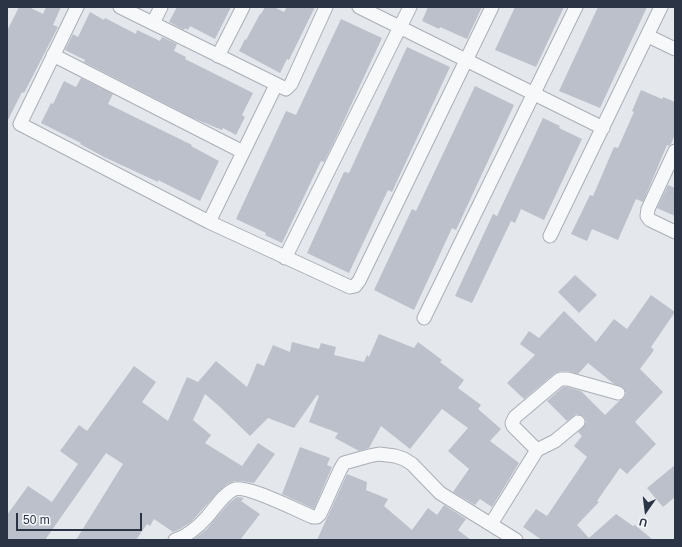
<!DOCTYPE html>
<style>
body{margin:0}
#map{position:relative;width:682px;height:547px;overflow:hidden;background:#e4e7ec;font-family:Arial,sans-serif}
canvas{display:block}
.frame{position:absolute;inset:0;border:8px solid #2b3445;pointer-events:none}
.north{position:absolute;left:626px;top:491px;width:40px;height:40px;-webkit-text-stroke:3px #f4f6f9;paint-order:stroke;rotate:194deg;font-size:11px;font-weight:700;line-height:16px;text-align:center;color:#2b3445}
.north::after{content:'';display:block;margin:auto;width:14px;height:18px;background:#2b3445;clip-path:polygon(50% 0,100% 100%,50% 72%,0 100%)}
.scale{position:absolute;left:16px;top:513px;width:126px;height:18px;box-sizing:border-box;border:2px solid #2b3445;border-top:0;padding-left:5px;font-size:12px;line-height:14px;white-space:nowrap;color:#2b3445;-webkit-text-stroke:3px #f4f6f9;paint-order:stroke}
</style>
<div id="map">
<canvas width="682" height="547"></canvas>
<div class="frame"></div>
<div class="north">U</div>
<div class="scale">50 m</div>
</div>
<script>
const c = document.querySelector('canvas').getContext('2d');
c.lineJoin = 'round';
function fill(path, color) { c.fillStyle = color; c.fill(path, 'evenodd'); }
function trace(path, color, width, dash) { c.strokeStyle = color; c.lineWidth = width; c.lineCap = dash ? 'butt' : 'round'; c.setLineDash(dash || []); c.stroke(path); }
fill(new Path2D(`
 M 19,7 L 29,7 L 43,14 L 46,7 L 61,7 L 53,25 L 58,27 L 24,93 L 22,92 L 7,122 L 7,31 Z
 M 177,7 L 231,7 L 215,39 L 190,26 L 188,30 L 185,28 L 184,30 L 169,22 Z
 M 265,7 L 274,7 L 284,12 L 287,7 L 315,7 L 289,60 L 287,59 L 280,73 L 239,51 L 245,39 L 246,40 L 260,14 L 261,14 Z
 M 428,7 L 482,7 L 467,39 L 440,27 L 439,29 L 422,21 Z
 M 515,7 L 564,7 L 536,67 L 495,50 Z
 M 598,7 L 647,7 L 600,108 L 559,91 Z
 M 90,12 L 104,20 L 105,18 L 136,34 L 137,30 L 160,41 L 162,37 L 177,44 L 174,51 L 186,57 L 185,59 L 253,93 L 242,115 L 245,117 L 236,135 L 223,128 L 222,130 L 193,118 L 84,62 L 85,60 L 65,50 L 73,34 L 78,37 Z
 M 341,19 L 382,38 L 334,142 L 324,162 L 321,161 L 282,243 L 265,235 L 266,233 L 236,219 L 286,111 L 296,115 Z
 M 407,47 L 450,67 L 392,192 L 388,190 L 349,273 L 307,253 L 344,172 L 349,173 Z
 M 81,78 L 113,94 L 108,104 L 192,145 L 191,146 L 219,161 L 200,201 L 158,180 L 158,182 L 104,157 L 80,144 L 81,143 L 41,123 L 51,103 L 53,104 L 64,81 L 76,87 Z
 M 475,86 L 514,105 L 456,230 L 452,228 L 414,310 L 374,290 L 412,209 L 416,211 Z
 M 641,90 L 662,99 L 663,97 L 675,102 L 675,134 L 671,144 L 669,146 L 667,145 L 643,202 L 636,199 L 618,240 L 592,229 L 587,241 L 571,234 L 590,195 L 593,196 L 614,147 L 618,148 L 634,112 L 632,111 Z
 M 543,118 L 560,126 L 559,128 L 582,139 L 544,220 L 521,209 L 515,223 L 511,221 L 472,303 L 455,296 L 493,214 L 497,216 Z
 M 668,185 L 675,188 L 675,216 L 657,208 Z
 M 575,275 L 597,295 L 579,313 L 558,292 Z
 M 651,295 L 675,312 L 651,347 L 654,350 L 640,369 L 663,392 L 635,422 L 656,444 L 627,474 L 620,468 L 597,501 L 599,502 L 577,525 L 589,538 L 616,514 L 633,526 L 635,525 L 653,540 L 542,540 L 523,527 L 536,509 L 547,516 L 587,457 L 574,446 L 582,436 L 578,432 L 585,425 L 586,421 L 584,417 L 581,415 L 576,414 L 567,421 L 547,401 L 563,387 L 567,387 L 581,391 L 605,415 L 619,401 L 624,398 L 626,393 L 623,387 L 614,384 L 588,363 L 578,374 L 568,371 L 560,371 L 555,373 L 524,399 L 507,383 L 535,355 L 520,344 L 529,331 L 539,338 L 564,311 L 596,342 L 614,319 L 627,329 Z
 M 379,334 L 414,348 L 418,342 L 442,360 L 440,362 L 464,380 L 458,388 L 481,405 L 478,409 L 501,429 L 490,441 L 519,463 L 492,507 L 480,499 L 475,505 L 453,492 L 469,469 L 448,451 L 468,428 L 442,409 L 410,449 L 381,426 L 369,448 L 359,451 L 335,438 L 338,433 L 309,422 L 319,396 L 317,395 L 294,428 L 268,418 L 250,436 L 220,407 L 205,394 L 193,420 L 211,435 L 205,443 L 242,466 L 258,443 L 275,454 L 254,483 L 241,481 L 234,481 L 227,484 L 218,492 L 191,522 L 180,529 L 173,532 L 154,519 L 150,526 L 147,524 L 136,540 L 76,540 L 123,464 L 106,453 L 45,540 L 7,540 L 7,515 L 28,486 L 52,502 L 78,464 L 60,451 L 79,425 L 87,431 L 134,366 L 156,382 L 142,402 L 168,421 L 187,377 L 198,382 L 216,361 L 247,387 L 257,363 L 264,366 L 273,345 L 290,352 L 292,342 L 319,349 L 321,343 L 336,347 L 334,355 L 364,362 L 367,355 L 369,357 Z
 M 300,447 L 330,458 L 327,465 L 332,467 L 314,509 L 282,494 Z
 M 675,465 L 675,497 L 663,507 L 647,488 Z
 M 347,474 L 367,482 L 366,490 L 388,499 L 384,506 L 412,530 L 428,508 L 437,515 L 444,505 L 466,519 L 458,530 L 471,540 L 317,540 Z
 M 237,497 L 244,498 L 241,501 L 260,514 L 240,540 L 193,540 L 206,530 L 229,503 Z`), '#bbc0ca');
const street = new Path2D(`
 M 77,7 L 20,124 L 209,222 L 350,287 L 355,286 L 359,281 L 492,7
 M 120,7 L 286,89 L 291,84 L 326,7
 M 359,7 L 603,128
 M 153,23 L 161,7
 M 648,36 L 675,49
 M 53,55 L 243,152
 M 218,56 L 243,7
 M 675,151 L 648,209 L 647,216 L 650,220 L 675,232
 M 209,222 L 276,85
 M 550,236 L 661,7
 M 285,258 L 410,7
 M 424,318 L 576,7
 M 537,450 L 513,426 L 512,423 L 515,417 L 560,379 L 568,379 L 618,393
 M 491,524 L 537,450 L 555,441 L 578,422
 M 175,540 C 188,536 198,527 207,517 C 215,508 224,493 235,489 C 248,485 298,511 313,517 L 317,517 L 320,514 L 340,470 L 344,463 L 369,456 L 379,454 L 395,456 L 404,459 L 412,464 L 440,493 L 516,540`);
trace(street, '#a9aeb7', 15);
trace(street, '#f7f8fa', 13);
</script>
